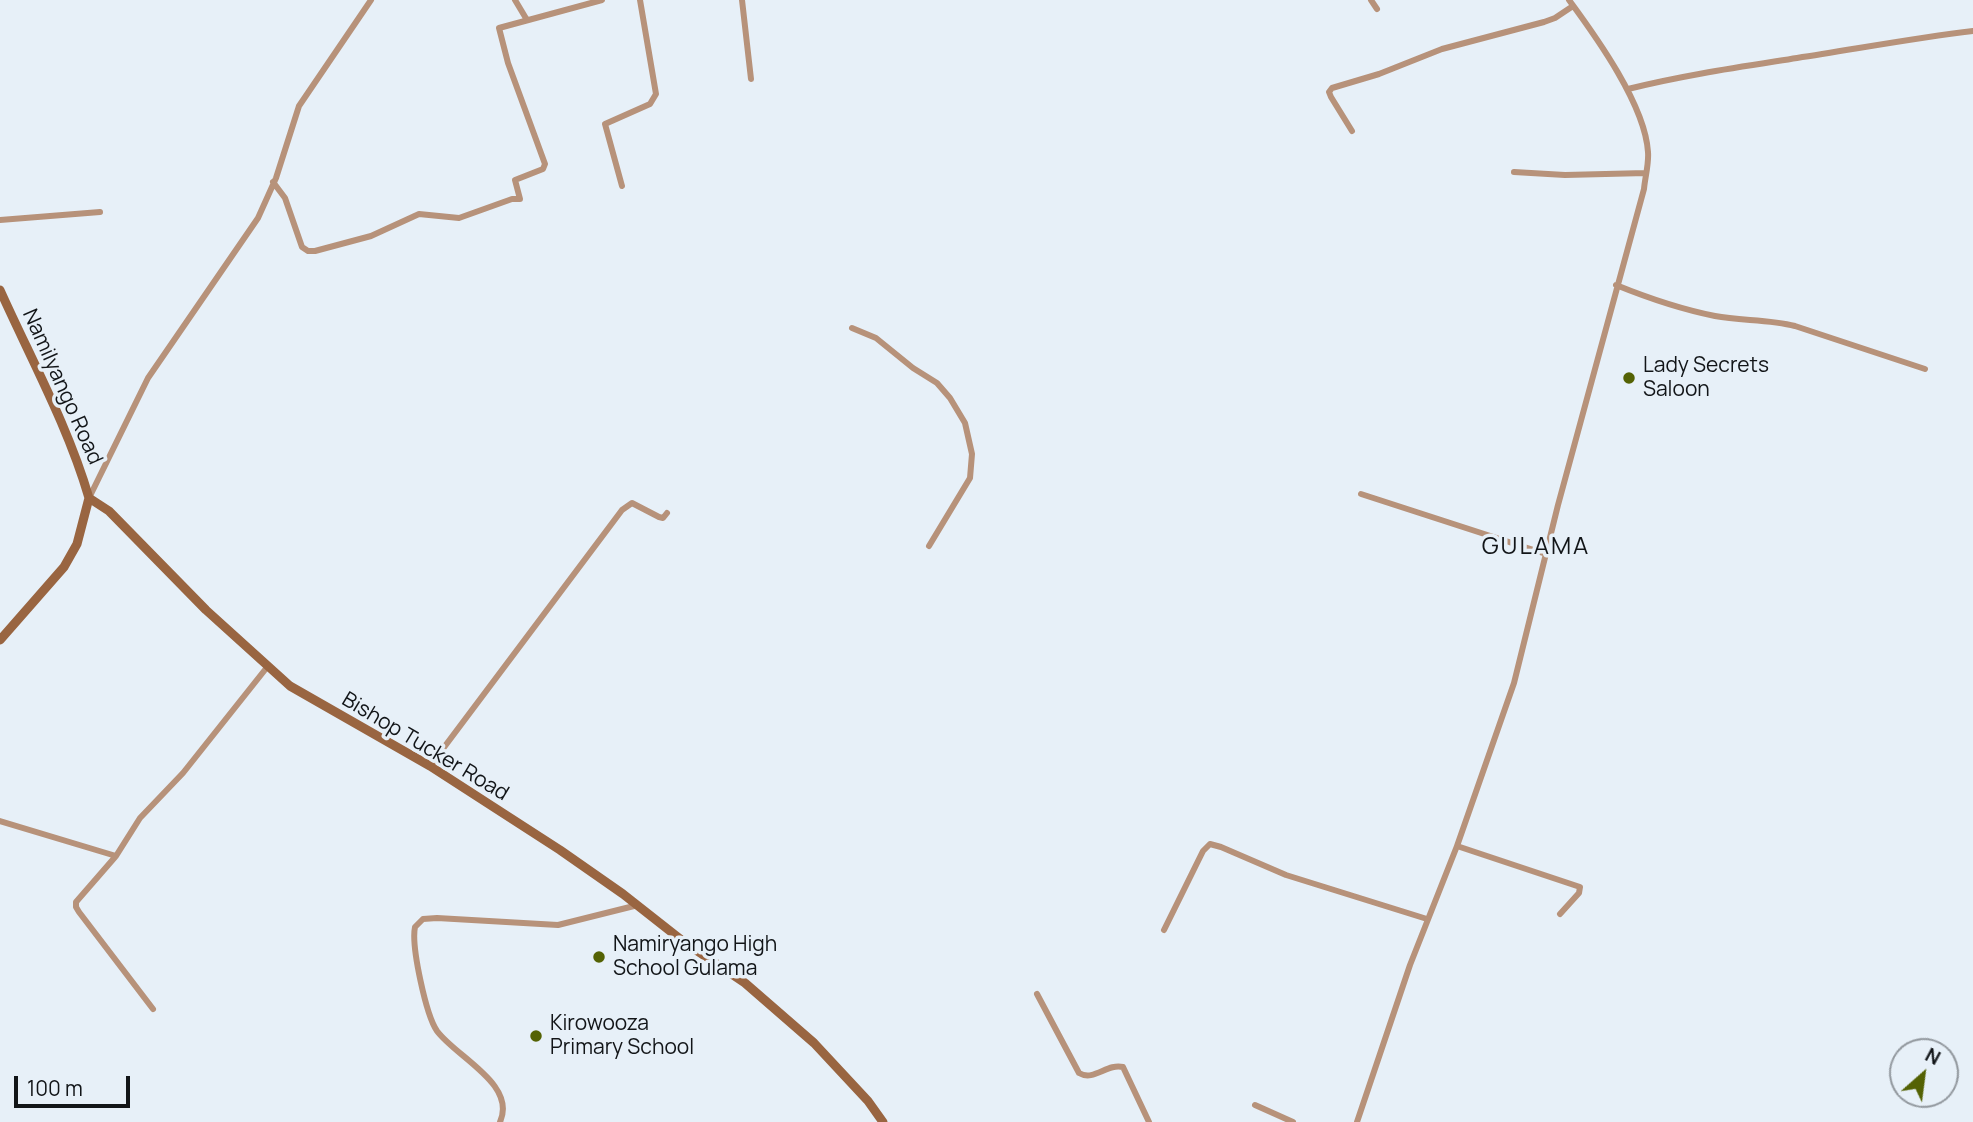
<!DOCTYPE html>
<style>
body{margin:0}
#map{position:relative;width:1973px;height:1122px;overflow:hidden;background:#e7f0f8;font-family:Manrope,sans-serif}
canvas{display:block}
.north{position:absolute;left:1889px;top:1038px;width:70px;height:70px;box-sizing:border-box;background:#e7f0f8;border:2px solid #92989e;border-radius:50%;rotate:28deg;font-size:19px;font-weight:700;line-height:28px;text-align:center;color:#121518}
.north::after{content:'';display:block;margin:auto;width:24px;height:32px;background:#546204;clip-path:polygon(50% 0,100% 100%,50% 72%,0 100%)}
.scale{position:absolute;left:14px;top:1076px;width:116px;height:32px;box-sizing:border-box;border:4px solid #121518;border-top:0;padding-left:9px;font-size:21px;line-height:24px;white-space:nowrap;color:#121518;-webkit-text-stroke:5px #e7f0f8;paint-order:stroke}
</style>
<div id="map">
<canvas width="1973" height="1122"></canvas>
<div class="north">N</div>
<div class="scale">100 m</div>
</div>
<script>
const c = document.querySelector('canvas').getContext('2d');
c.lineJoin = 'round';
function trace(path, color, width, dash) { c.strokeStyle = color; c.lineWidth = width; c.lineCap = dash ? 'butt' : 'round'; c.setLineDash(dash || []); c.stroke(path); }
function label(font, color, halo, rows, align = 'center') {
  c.font = font + ' Manrope,sans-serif'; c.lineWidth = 7; c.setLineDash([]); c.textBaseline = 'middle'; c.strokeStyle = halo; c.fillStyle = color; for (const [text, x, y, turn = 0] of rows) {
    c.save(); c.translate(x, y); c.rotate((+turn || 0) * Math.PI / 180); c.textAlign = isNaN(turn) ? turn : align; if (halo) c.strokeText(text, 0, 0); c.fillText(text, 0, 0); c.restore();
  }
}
trace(new Path2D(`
 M 515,0 L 527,20
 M 742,0 L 751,79
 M 1371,0 L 1377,9
 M 1628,89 C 1684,75 1740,67 1797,58 C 1856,49 1914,38 1973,31
 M 1352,131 L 1331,97 L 1329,92 L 1332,88 L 1379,74 L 1442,49 L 1544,22 L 1555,18 L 1573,6
 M 1514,172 L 1565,175 L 1646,173
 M 273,182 L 285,198 L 302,247 L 308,251 L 315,251 L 371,236 L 419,214 L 459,218 L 512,199 L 520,199 L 515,180 L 543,169 L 545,164 L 508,63 L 499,28 L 602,0
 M 622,186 L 605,124 L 650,104 L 656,94 L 640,0
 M 0,220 L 100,212
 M 1616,285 C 1648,298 1680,309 1715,316 C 1741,321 1769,319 1795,326 L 1925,369
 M 852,328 L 876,338 L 913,368 L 937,383 L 950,398 L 965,423 L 972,454 L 970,478 L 929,546
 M 1361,494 L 1546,554
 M 89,498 L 148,378 L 258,218 L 276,178 L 299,106 L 371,0
 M 430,766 L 622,510 L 632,503 L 659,517 L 663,518 L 667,513
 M 0,821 L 116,856
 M 1457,846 L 1580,887 L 1579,893 L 1560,914
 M 1164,930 L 1203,851 L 1210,844 L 1221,847 L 1286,875 L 1427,919
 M 1037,994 L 1079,1073 C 1094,1082 1107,1063 1123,1067 L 1149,1122
 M 153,1009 L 79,912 L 76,907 L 76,902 L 116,856 L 140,818 L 183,773 L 268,666
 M 1255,1105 L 1293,1122
 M 500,1122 C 517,1084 456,1057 437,1031 C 426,1015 411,946 415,927 L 423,919 L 437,918 L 558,925 L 638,905
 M 1357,1122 L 1410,965 L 1457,846 L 1514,683 L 1558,505 L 1644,189 C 1645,177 1649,164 1648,152 C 1645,105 1597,38 1569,0`), '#b7927a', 6);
trace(new Path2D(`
 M 0,290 C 31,359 68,426 89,498
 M 89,498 L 109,511 L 206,610 L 290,686 L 430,766 L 560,850 L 623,894 L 684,942 L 745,983 L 814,1043 L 868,1101 L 883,1122
 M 0,640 L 64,567 L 77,544 L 89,498`), '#996541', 9);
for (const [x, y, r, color] of [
 [1629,378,7,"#546204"],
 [599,957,7,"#546204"],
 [536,1036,7,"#546204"]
]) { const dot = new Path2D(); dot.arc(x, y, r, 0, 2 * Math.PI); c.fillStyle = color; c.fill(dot); trace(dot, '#e7f0f8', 2.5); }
label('21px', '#121518', '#e7f0f8', [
 ["Lady Secrets",1643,366],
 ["Saloon",1643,390],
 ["Namiryango High",613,945],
 ["School Gulama",613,969],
 ["Kirowooza",550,1024],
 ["Primary School",550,1048]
], 'left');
label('21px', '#121518', '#e7f0f8', [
 ["Namilyango Road",62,387,66],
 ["Bishop Tucker Road",425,747,31]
]);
c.letterSpacing = '2px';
label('24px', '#121518', '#e7f0f8', [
 ["GULAMA",1536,547]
]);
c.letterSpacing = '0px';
</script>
